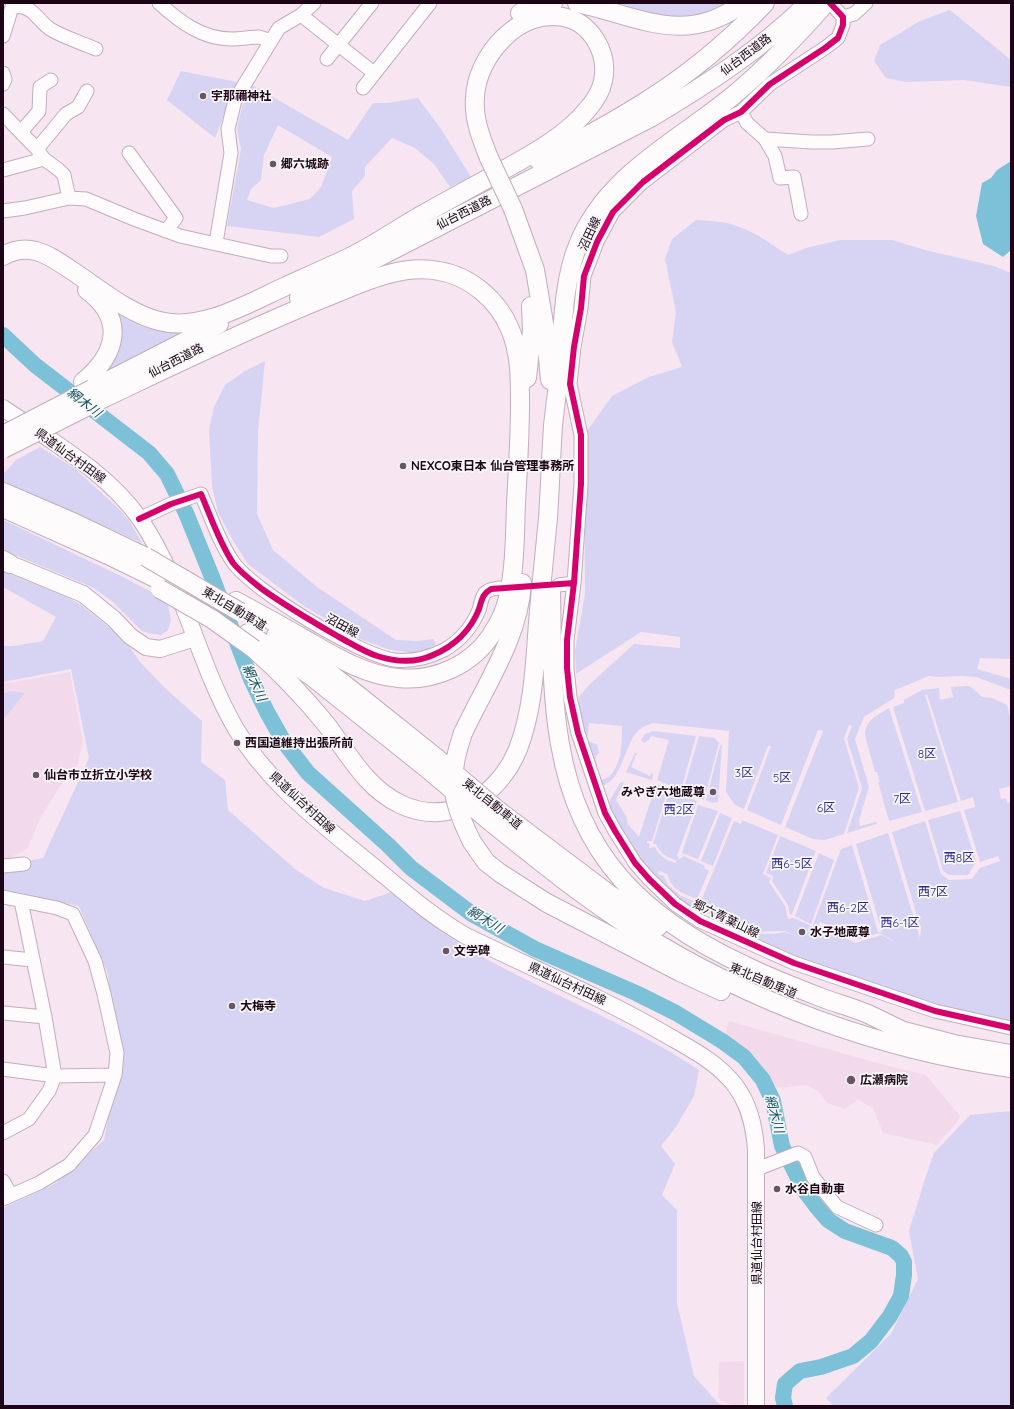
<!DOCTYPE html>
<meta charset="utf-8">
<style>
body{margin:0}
#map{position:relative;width:1014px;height:1409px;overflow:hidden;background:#f7e6f1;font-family:Quicksand,sans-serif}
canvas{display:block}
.frame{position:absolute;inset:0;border:4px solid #1d0517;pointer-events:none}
</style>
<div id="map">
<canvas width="1014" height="1409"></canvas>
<div class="frame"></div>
</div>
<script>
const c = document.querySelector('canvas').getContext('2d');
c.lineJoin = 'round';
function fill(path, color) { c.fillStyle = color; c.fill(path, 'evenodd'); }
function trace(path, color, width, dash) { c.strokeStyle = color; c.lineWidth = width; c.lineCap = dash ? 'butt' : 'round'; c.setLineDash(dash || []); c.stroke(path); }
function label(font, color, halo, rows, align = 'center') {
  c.font = font + ' Quicksand,"Noto Sans JP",sans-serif'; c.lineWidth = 3.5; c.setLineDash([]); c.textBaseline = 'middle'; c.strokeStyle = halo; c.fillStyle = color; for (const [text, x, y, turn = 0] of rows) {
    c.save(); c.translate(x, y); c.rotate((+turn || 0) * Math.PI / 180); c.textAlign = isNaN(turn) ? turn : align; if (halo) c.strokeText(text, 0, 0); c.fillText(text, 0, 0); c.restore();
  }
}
fill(new Path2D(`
 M 70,672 L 83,741 L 78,764 L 61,785 L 42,815 L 27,849 L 10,858 L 3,859 L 3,684 Z
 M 729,1021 L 870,1061 L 926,1075 L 961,1117 L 937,1145 L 883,1133 L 873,1108 L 858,1100 L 845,1109 L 827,1103 L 819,1092 L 807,1085 L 777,1088 L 750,1052 L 725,1035 Z
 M 744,1361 L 744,1406 L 732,1406 L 718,1398 L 719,1362 Z`), '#f3daeb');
fill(new Path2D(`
 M 619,3 L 727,3 C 710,16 669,19 649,13 C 639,11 629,6 619,3 Z
 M 950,10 L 1011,60 L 1011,87 L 964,80 L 906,82 L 886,78 L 874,61 L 880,45 L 920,21 Z
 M 181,71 L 237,82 L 215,138 L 167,100 Z
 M 250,84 L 348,140 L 373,103 L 388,103 L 418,98 L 441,129 L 471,177 L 450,187 L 434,164 L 415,148 L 392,138 L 365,167 L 365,176 L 352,191 L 354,219 L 319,237 L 227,226 L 241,149 L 237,129 L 242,107 ZM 278,125 L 332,157 L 321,187 L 310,199 L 274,208 L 247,200 L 251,189 L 261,180 L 264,155 Z
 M 696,220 C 710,221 726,221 739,227 C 757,233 772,245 788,255 L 806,248 L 840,240 L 892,240 L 925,250 L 994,266 L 1011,273 L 1011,659 L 980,658 L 977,669 L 1011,679 L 1011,690 L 976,677 L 963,676 L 936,677 L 929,676 L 895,690 L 894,698 L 864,717 L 855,739 L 869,787 L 859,820 L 860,826 L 876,822 L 877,824 L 847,833 L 862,788 L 847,739 L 852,726 L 849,725 L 844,738 L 859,788 L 844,834 L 825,840 L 813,839 L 785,827 L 823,731 L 818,730 L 781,825 L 747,810 L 771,746 L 768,746 L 744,809 L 735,805 L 726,792 L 729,731 L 654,723 C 649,724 644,726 640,729 C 624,742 624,779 602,786 L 599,781 C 602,780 607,778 610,776 C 622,763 622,743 622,726 L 589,723 L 587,741 L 597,744 L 599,753 L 596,756 L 595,766 L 579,721 L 579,697 L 590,684 L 634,644 L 680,648 L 680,637 L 641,632 L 576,674 L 575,651 L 585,594 L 584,435 L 612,396 L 649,377 L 682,367 L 672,342 L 676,312 L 665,259 L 672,239 Z
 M 108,300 L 196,326 L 100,375 Z
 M 265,361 L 258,431 L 257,514 L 273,550 L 317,587 L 396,640 L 417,641 L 433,639 L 436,644 L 427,650 L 411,653 L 387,649 L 358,638 L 304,606 L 248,564 L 232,539 L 218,512 L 212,486 L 209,430 L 214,407 L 225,385 L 245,371 Z
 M 40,447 L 74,468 L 119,509 L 130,522 L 142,543 L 3,481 L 3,474 L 16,460 Z
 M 3,520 L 123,577 L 167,600 L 171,620 L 168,630 L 161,635 L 153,634 L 142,631 L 113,602 L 94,588 L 3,550 Z
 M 3,571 L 67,597 L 81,605 L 124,639 L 140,662 L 166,689 L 202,721 L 201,762 L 225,780 L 228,810 L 295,869 L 324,888 L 365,901 L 392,892 C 413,909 434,928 457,942 C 535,990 623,1019 699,1070 L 694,1096 L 676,1127 L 661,1146 L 675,1164 L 662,1195 L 677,1210 L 677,1303 L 694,1376 L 718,1403 L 725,1406 L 3,1406 L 3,1208 L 54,1184 L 104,1140 L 118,1067 L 108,974 L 79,906 L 3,890 L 3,866 L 43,858 L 89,758 L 71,669 L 3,682 L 3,646 L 13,646 L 43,641 L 56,617 L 3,587 Z
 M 967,686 L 971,687 L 982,697 L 992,698 L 1007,705 L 1011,720 L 1011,786 L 999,789 L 1001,799 L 1006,798 L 1007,803 L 1011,802 L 1011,1023 L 962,1014 L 805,962 L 746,936 L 730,921 L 683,905 L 664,889 L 626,844 L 609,805 L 610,800 L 620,783 L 624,782 L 616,800 L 626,816 L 628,824 L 639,837 L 656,784 L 661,786 L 661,788 L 663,789 L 663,791 L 667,792 L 652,841 L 647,841 L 647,843 L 650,844 L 649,848 L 655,847 C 660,857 665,859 675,863 L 677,861 C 667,857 660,854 656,844 L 653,844 L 669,792 L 677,795 L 678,793 L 697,801 L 677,856 L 679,857 L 678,860 L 684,856 L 705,866 L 704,868 L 709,871 L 697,899 C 682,893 672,890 667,874 L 659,871 L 658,874 L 664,876 L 668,885 L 681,896 L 732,916 L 740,926 L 748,933 L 774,934 L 784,932 L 802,938 L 784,931 L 748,932 L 746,928 L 742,927 L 734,914 L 701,901 L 734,821 L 741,824 L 742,820 L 778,835 L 763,874 L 771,878 L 769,882 L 785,906 L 788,919 L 794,918 L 811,926 L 803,938 L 810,930 L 813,925 L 841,849 L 852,845 L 878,932 L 882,932 L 856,844 L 888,833 L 920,938 L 921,929 L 892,832 L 925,821 L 941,874 L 949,880 L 972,879 L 980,868 L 1000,861 L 998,856 L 980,862 L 964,810 L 975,807 L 973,797 L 961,801 L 927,694 L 925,695 L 958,802 L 925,811 L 893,707 L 904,703 L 904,700 L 922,690 L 939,688 L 940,700 L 953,697 L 951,687 ZM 820,922 L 844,931 L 852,937 L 859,939 L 879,933 L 889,938 L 897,944 L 882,935 L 855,943 L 830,930 L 817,926 L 818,926 Z
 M 10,691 L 25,693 L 3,720 L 3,694 Z
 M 889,708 L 922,812 L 889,821 L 878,782 L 880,782 L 877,772 L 875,772 L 865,735 C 865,720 878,715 889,708 Z
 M 654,731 L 696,736 L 681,790 L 657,780 L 669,740 L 651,736 L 650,739 L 644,743 L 641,740 L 645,734 Z
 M 699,736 L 715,738 L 719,743 L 704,800 L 683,791 Z
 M 722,745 L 718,801 L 717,803 L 715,802 L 713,803 L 706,800 L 720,746 Z
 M 635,753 L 637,753 L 631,767 L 650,776 L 652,772 L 653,777 L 652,780 L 626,772 Z
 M 698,805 L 718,811 L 698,859 L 682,853 Z
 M 960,811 L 976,862 L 968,875 L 949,875 L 943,871 L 928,820 Z
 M 720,813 L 732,818 L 713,866 L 701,861 Z
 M 780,836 L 816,851 L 792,914 L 790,915 L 788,905 L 772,881 L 773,876 L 766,873 Z
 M 819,853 L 834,860 L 811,924 L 795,916 Z
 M 1011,1111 L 1011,1406 L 834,1406 L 826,1398 L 891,1334 L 918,1279 L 909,1231 L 925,1179 L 934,1153 L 970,1115 Z`), '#d7d3f2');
fill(new Path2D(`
 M 1011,161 L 1011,250 L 1003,257 L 983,244 L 976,216 L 982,183 L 991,178 L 997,170 Z`), '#7cc1d8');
trace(new Path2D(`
 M 3,335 L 35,365 L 149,453 L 167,474 L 186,513 L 212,577 L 251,679 L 267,712 L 284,742 L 308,773 L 388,845 L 411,868 L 472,914 L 535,949 L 636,993 L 676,1013 L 722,1041 L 744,1057 L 763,1080 L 773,1101 L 782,1146 L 804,1190 L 816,1206 L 828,1220 L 845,1231 L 892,1248 L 901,1256 L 904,1262 L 904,1275 L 901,1296 L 890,1316 L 871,1341 L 853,1356 L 821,1367 L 800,1371 L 785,1384 L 783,1398 L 785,1406`), '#7cc1d8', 16);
const minor = new Path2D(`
 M 159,3 C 180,22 202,39 232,39 C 240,39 252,37 259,37 C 263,38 268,40 271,41 L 279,28 L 301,15 L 314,3
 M 834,7 L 843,17 L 843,25 L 838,38 L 825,48 L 770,84 L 741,112 L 724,120 L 643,182 L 613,212 L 597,242 L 584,276 L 581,308 L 574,347 L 570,384 L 581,435 L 581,484 L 574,583 L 567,640 L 567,668 L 570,697 L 578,733 L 605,813 L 615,831 L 635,863 L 649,879 L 675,904 L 700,921 L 794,963 L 935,1011 L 1011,1028
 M 301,15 L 374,73
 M 843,17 L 854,14 L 866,3
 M 3,36 L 12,7 C 32,3 37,20 50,29 C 63,37 82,43 96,49
 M 327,59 L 372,3
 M 3,73 L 5,79 L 3,84
 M 363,88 L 430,3
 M 741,112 L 747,123 L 765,139 L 811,142 L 832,142 L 868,139
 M 3,114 L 37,149 L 44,159 L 59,170 L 64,175 L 69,198
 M 21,132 L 39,111 L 40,87 L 51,80
 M 765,139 L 775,156 L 780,178 L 794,177 L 801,214
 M 37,149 L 66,114 L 78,107 L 87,91
 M 129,153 L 176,218 L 166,231
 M 3,170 L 44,159
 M 3,211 L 25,208 L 69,198 L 86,199 L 134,219 L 180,236 L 271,256 L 281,256
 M 216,243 L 231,153 L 228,129 L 235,100 L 271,41
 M 139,519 L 171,504 L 201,494 C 211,517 219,542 233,562 C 253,591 360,655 394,660 C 412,662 428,658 444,650 C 460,641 472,627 479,610 C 481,604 481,598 485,593 C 489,589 493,589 499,588
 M 559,585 L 574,583
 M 3,866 L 24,864
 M 3,897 L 57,908 L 73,914 L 95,961 L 104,994 L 117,1053 L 115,1075 L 95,1135 L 69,1165 L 39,1183 L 3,1199
 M 3,957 L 33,960
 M 3,1013 L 45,1017
 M 3,1069 L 55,1076 L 115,1075
 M 3,1133 L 29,1119 L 49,1091 L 55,1076 L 45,1017 L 21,901
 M 757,1169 L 798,1153 L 805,1157 L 813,1177 L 837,1207 L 876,1225
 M 3,1181 L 11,1195`);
const major = new Path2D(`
 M 3,408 C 51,441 106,471 140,519 C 184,584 197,662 236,729 C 268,783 320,822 368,862 C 400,888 429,915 466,936 C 532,968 601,997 665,1034 C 689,1048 716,1061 734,1084 C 749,1103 754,1125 756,1149 L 756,1406
 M 3,561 L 83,594 L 114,619 L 130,636 L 146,647 L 160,649 L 195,638`);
const highway = new Path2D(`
 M 577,3 C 638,16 685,47 743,3
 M 520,13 L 533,7 L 553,3
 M 539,161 C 574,143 610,124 643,103 C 688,75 729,41 765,3
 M 513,209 L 535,270 L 546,335 L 550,380
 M 3,256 C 13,250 24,248 36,251 C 50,255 62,264 74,272 C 101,290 128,313 159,321 C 200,332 247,304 284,287 C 306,277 329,267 350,257 C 374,245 396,230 418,217 C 445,202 472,187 500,172 C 530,155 565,137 587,110 C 594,102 601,92 603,81 C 609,53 591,22 563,17 C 519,8 477,56 475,97 C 473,118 481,138 489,158
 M 299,298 L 652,117 C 707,84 762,49 808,3
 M 527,378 L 532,330 L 531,306
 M 83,382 C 117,354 126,319 87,290
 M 92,389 L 219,324
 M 104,398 C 176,364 248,329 322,299 C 358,285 399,263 439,271 C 470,276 498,300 510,329 C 520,353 520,377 520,402 C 520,436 518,469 516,503 C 515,532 515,570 508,598 C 505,610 500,622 493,632 C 474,664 435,682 398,678 C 363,675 331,654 301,637 C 280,625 258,613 236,601
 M 3,492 L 75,523 L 146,557
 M 3,508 L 108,555 L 155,578
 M 3,560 L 10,564
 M 551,592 C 552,642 551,694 560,744 C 579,856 643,918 744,965 C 768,977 794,987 820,997 C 835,1003 852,1007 868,1014 C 881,1020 894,1027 908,1033
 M 248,633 L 311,676 L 430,771
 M 276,635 L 318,664 L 358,695 L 438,759
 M 254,649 C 280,672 304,697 326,724 C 348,753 366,788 400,804 C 450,828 499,796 518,749 C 535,705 535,656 539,610 C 542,579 545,549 548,518 C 550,488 551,457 553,426 C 555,406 558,386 560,365 C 563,326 563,282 578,245 C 606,174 680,140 735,94 C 768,66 798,35 826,3
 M 463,733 C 486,684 519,637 522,583
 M 499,811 L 609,894 L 658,927
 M 492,823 C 539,861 586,899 637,931 C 750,1002 879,1050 1011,1068
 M 472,842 L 486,862 L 500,873 L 547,903 L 680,972 L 721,991
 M 896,1029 L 954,1044 L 1011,1054`);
trace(minor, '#c2adbc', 15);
trace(major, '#c2adbc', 18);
trace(highway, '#c2adbc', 20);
trace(minor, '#fefbfd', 13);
trace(major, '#fefbfd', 16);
trace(highway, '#fefbfd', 18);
const highwayBridge = new Path2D(`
 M 489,158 L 513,209
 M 3,435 L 92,389
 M 3,449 L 104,398
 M 146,557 L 240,612
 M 160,589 L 212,619 L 254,649
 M 463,733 C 447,778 451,800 472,842
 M 438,759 L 499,811
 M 430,771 L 492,823`);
trace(highwayBridge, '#c2adbc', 20, []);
trace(highwayBridge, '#fefbfd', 18);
trace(new Path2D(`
 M 830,3 L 843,17 L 843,25 L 838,38 L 825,48 L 770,84 L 741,112 L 724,120 L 643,182 L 613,212 L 597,242 L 584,276 L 581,308 L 574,347 L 570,384 L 581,435 L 581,484 L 574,583 L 567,640 L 567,668 L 570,697 L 578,733 L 605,813 L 615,831 L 635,863 L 649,879 L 675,904 L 700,921 L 794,963 L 935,1011 L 1011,1028
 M 139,519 L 171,504 L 201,494 C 211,517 219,542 233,563 C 241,573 252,581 262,589 C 287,607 313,622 339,637 C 352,644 364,652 377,656 C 396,662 416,663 433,655 C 454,646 471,630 479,609 C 482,600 482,594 491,589 L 574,583`), '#d6006c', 6);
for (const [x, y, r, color] of [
 [203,96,4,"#695463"],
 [273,164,4,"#695463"],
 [403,466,4,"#695463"],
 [237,743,4,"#695463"],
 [36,775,4,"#695463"],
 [713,792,4,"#695463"],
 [802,932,4,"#695463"],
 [446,951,4,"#695463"],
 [232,1006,4,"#695463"],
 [851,1080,5,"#695463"],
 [777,1189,4,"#695463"]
]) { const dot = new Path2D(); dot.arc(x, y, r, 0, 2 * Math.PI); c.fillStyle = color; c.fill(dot); trace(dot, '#f7f7f7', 1.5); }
label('12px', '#1d0517', '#f7f7f7', [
 ["仙台西道路",746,55,-37],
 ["仙台西道路",464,213,-27],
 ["沼田線",590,234,-65],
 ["仙台西道路",176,361,-27],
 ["県道仙台村田線",70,456,36],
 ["東北自動車道",234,609,31],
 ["沼田線",342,626,29],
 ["県道仙台村田線",302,803,43],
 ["東北自動車道",492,804,39],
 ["郷六青葉山線",726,919,26],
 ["東北自動車道",763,981,23],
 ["県道仙台村田線",567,984,25],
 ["県道仙台村田線",757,1243,-90]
]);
label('bold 12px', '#1d0517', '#f7f7f7', [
 ["宇那禰神社",211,96],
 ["郷六城跡",281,164],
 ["NEXCO東日本 仙台管理事務所",411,466],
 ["西国道維持出張所前",245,743],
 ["仙台市立折立小学校",44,775],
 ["みやぎ六地蔵尊",705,792,"right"],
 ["水子地蔵尊",810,932],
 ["文学碑",454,951],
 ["大梅寺",240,1006],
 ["広瀬病院",860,1080],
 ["水谷自動車",785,1189]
], 'left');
label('12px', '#2f298d', '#f7f7f7', [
 ["8区",927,754],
 ["3区",744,773],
 ["5区",782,778],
 ["7区",902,799],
 ["6区",826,808],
 ["西2区",679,810],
 ["西8区",959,858],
 ["西6-5区",792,864],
 ["西7区",933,892],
 ["西6-2区",848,908],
 ["西6-1区",900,923]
]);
label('italic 13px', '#124f5e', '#f7f7f7', [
 ["網木川",84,403,38],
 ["網木川",254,683,65],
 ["網木川",485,920,31],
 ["網木川",774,1114,75]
]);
</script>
